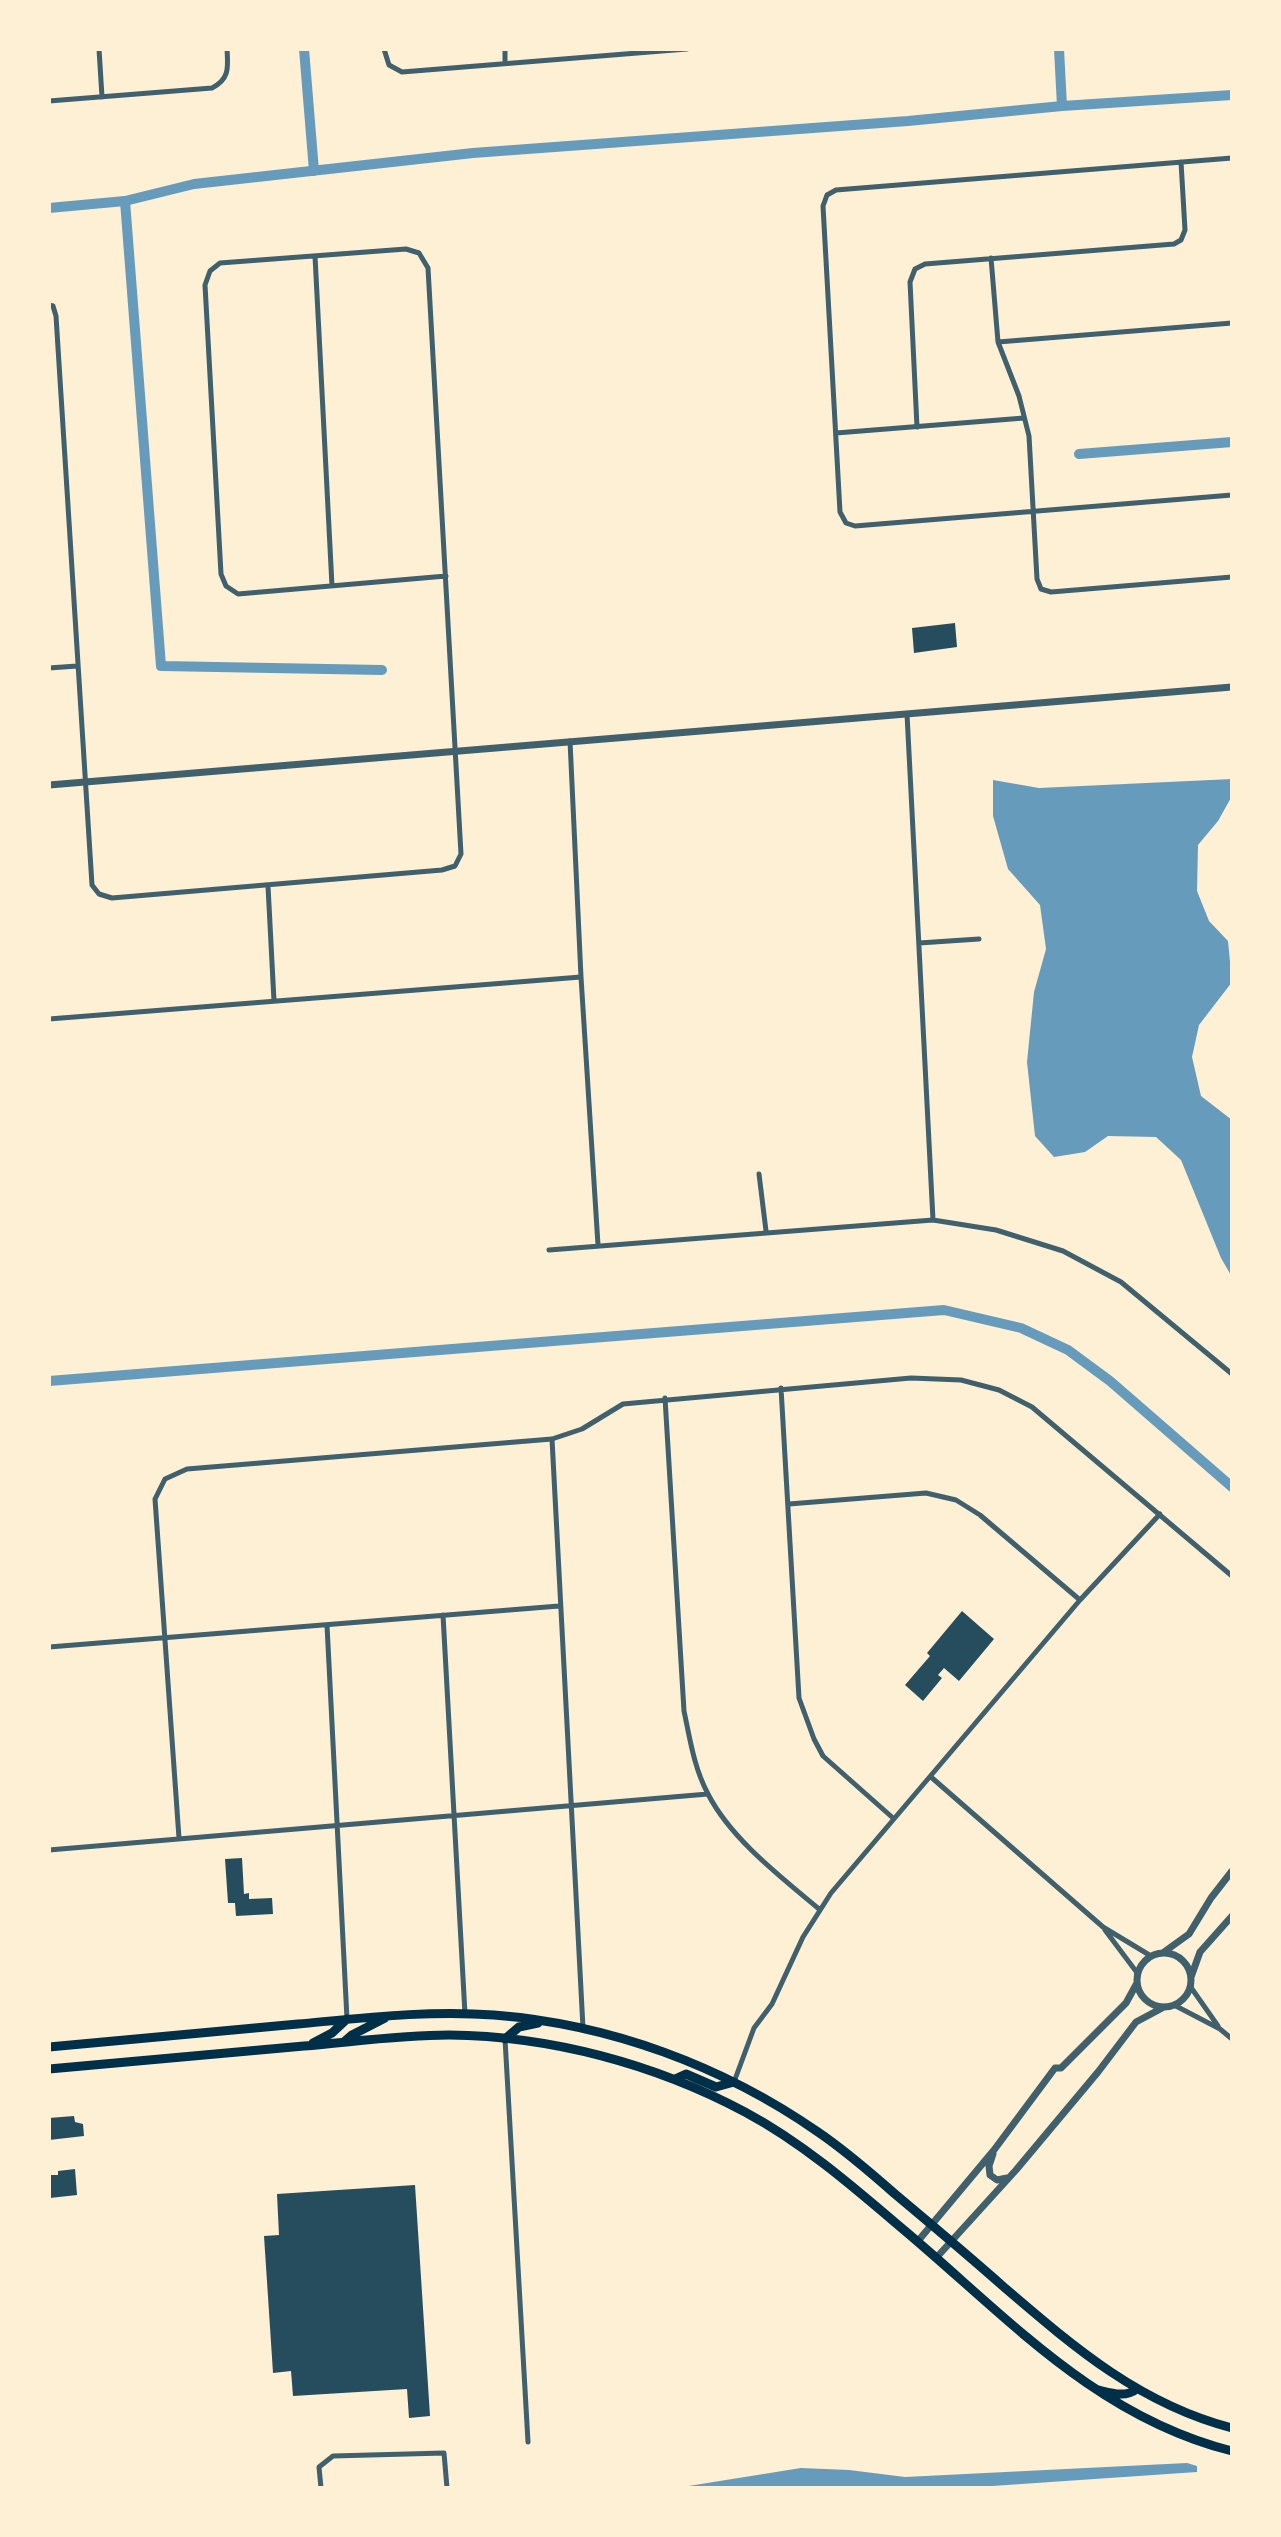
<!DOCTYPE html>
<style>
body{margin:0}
#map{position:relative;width:1281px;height:2537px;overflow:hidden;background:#fdf0d5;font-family:Signika,sans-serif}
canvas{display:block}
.frame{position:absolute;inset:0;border:51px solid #fdf0d5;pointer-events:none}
</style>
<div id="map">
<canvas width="1281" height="2537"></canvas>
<div class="frame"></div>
</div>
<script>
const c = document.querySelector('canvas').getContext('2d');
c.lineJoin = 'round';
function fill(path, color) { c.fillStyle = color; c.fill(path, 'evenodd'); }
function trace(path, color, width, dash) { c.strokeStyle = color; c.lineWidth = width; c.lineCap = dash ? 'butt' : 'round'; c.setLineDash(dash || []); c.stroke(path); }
fill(new Path2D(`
 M 1232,779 L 1232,796 L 1218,821 L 1198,845 L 1197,891 L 1209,921 L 1228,941 L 1232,982 L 1199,1025 L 1192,1057 L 1201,1096 L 1232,1120 L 1232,1277 L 1221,1258 L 1181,1160 L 1156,1137 L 1108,1136 L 1085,1152 L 1054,1157 L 1035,1136 L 1027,1062 L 1034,992 L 1046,949 L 1040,905 L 1008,869 L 993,816 L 993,780 L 1039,788 Z
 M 1187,2463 L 1197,2466 L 1197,2472 L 963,2488 L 676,2488 L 801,2468 L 849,2470 L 905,2477 Z`), '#669bbc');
trace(new Path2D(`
 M 304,49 L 314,171
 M 1059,49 L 1062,106
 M 125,201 L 161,666 L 382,670
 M 49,208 L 125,201 L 194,184 L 473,153 L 908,121 L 1062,106 L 1232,95
 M 1079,454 L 1232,442
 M 49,1381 L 944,1310 L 1021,1328 L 1068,1350 L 1110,1381 L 1232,1487`), '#669bbc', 10);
fill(new Path2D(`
 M 955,623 L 957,647 L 914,653 L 912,628 Z
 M 962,1611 L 994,1639 L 959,1681 L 944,1668 L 938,1675 L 942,1678 L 923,1701 L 905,1685 L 930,1656 L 927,1653 Z
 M 242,1858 L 244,1894 L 249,1893 L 249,1899 L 272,1898 L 273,1914 L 236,1916 L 235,1903 L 228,1903 L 225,1859 Z
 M 74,2116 L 75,2122 L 83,2124 L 84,2136 L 49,2140 L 49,2118 Z
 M 75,2169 L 77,2195 L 50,2198 L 49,2175 L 58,2175 L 58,2171 Z
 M 415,2185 L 430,2416 L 409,2418 L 407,2389 L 293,2396 L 291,2371 L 273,2373 L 264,2236 L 279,2235 L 277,2194 Z`), '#264d5e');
trace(new Path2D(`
 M 99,49 L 102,97
 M 384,49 L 389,65 L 402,72 L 687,49
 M 505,49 L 505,63
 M 49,101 L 212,88 C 230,79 228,67 227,49
 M 1232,158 L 836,190 L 827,195 L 823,206 L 840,512 L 846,523 L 855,526 L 1232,495
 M 315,256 L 332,586
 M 991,258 L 998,342 L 1019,396 L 1029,436 L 1037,579 L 1041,589 L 1051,592 L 1232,577
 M 49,305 L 53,306 L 56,316 L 92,885 L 99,894 L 112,898 L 442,870 L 455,866 L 461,854 L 428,268 L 419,253 L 406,249 L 220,263 L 210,271 L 205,285 L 221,574 L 226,586 L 238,594 L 446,576
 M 998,342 L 1232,323
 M 917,427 L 910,282 L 915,269 L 925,264 L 1174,244 L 1181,240 L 1185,230 L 1181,162
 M 836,433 L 1024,418
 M 49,668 L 77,666
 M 907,714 L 933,1220
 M 570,741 L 581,977 L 598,1245
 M 268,886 L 274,1001
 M 919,943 L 979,939
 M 49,1019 L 581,977
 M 759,1174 L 766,1231
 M 549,1250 L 933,1220 L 996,1230 L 1063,1251 L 1121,1282 L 1232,1374
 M 781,1388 L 799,1698 L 814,1739 L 823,1756 L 893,1818
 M 665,1398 L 684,1711 C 690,1739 694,1768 708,1794 C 731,1839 781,1877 819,1909
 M 552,1439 L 583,2028
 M 789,1504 L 926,1493 L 956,1500 L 980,1515 L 1080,1600
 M 443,1615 L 465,2014
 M 327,1625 L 347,2019
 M 49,1647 L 559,1606
 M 931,1777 L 1103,1927 L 1151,1956
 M 179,1838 L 155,1499 L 165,1479 L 187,1469 L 552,1439 L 582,1429 L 623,1404 L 911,1378 L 961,1380 L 999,1390 L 1032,1407 L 1232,1576
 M 49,1850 L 708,1794
 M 1105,1930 L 1138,1974
 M 1190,1986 L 1218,2026
 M 1174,2005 L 1220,2029 L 1232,2039
 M 505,2039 L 528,2442
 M 734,2082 L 754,2028 L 772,2004 L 803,1937 L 831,1893 L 1080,1600 L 1160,1514
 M 321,2488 L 319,2467 L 333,2456 L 444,2453 L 447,2488`), '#3f606c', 5);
trace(new Path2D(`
 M 49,785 L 1232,687
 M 1164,1952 L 1189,1934 L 1211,1898 L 1232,1871
 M1137 1980a27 27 0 1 1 54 0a27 27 0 1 1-54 0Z
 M 1191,1977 L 1200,1952 L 1232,1916
 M 993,2154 L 989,2166 L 990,2175 L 997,2180 L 1007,2178
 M 918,2241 L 994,2150 L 1055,2068 L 1061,2068 L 1126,2003 L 1137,1983
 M 937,2257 L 1016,2170 L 1098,2072 L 1136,2022 L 1164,2007`), '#3f606c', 7);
trace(new Path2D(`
 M 505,2039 L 519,2027 L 538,2023
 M 344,2042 L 352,2035 L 385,2018
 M 313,2043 L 332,2033 L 347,2019
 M 49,2047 C 132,2039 215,2031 298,2024 C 363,2018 429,2010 494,2015 C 610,2024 723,2066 818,2132 C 846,2151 870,2172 895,2194 C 932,2225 969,2256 1005,2288 C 1075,2348 1140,2404 1232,2428
 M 49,2069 C 134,2061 219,2053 304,2046 C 352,2042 400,2035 449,2035 C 551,2036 655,2064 745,2112 C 801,2142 850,2184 898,2225 C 1004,2313 1093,2416 1232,2451
 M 675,2079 L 686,2074 L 716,2087 L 734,2082
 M 1098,2390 C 1111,2393 1125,2398 1137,2389`), '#003049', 9);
</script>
